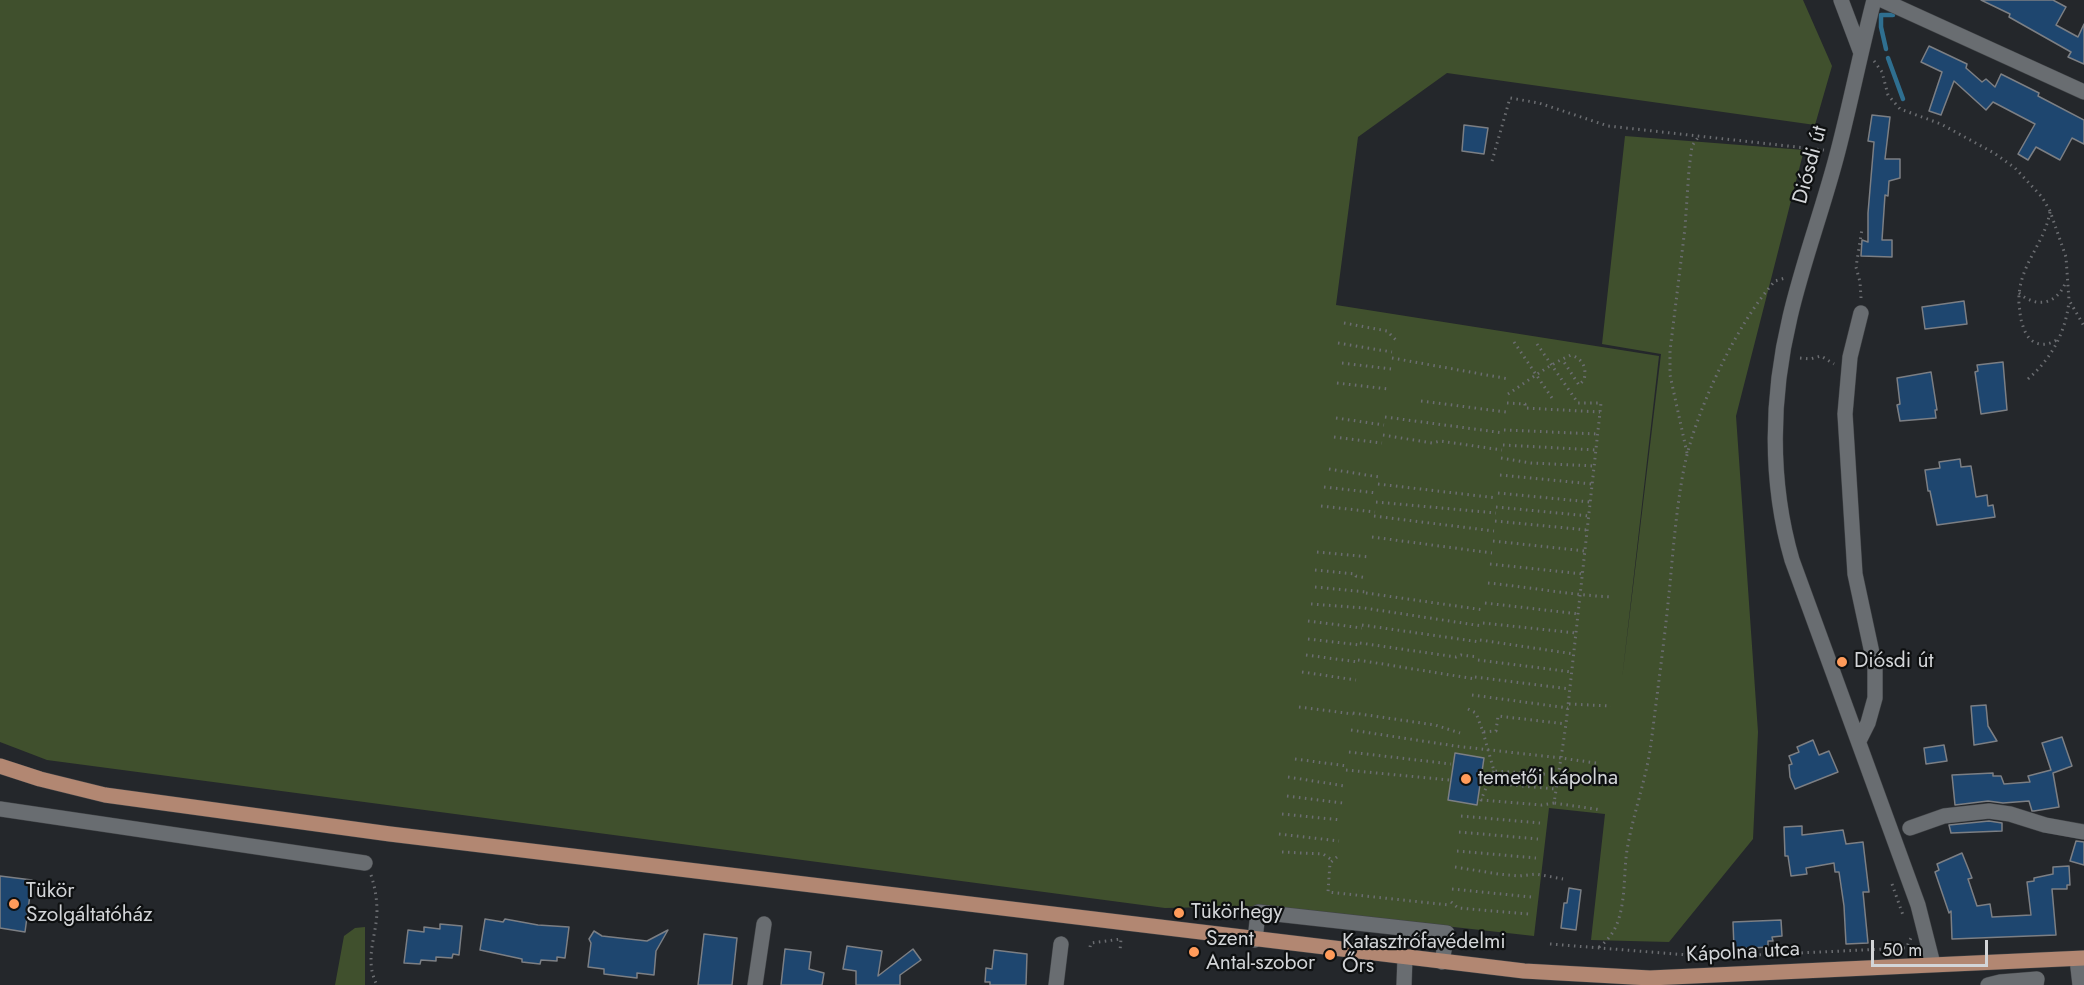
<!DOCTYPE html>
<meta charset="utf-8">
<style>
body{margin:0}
#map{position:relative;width:2084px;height:985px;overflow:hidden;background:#24272b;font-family:Jost,sans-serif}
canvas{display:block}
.scale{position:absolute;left:1871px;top:940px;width:117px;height:27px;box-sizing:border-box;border:3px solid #d3d5d8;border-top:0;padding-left:8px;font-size:18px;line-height:21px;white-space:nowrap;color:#d3d5d8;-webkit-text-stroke:4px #0e1011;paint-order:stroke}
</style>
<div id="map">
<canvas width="2084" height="985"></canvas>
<div class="scale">50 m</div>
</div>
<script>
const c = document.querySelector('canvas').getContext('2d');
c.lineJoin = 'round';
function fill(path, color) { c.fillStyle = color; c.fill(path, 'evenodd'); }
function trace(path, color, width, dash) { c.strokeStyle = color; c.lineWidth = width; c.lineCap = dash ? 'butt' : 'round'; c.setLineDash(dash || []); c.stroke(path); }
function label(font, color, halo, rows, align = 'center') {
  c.font = font + ' Jost,sans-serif'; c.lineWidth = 4.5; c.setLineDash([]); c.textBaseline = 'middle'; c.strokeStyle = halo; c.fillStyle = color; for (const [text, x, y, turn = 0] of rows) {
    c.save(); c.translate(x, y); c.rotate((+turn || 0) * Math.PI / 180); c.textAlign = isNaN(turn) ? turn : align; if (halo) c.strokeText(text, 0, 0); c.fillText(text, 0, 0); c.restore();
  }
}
fill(new Path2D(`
 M 0,0 L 1803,0 L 1832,66 L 1815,125 L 1447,73 L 1358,137 L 1336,305 L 1659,356 L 1622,679 L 1661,354 L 1602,344 L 1625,136 L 1804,150 L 1736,416 L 1758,732 L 1753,839 L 1669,942 L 1591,940 L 1605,814 L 1549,808 L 1534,936 L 1266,906 L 1165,908 L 47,760 L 0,742 Z
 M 365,927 L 365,985 L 335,985 L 344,936 L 355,928 Z`), '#40502d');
trace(new Path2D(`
 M 1886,49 L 1881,27 L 1881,15 L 1893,15
 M 1888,58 L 1903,99`), '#2f6f90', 4.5);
const building = new Path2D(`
 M 1981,0 L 2053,0 L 2066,7 L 2056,25 L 2078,37 L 2084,24 L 2084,64 L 2068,57 L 2071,52 L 2009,17 L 2010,14 Z
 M 1929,46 L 1967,64 L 1966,68 L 1982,82 L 1986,79 L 1995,87 L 2001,74 L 2039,93 L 2038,96 L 2084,120 L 2084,144 L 2072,138 L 2060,160 L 2036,147 L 2028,160 L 2018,154 L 2035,124 L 1993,102 L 1986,110 L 1954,81 L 1941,115 L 1929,111 L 1942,72 L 1921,62 Z
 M 1872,115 L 1890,117 L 1885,159 L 1900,159 L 1900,178 L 1889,181 L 1888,196 L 1885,195 L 1882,240 L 1892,240 L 1892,257 L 1861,256 L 1862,240 L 1868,242 L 1868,213 L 1874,142 L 1868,141 Z
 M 1464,125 L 1488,128 L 1484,154 L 1462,151 Z
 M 1964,301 L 1967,324 L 1925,329 L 1922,307 Z
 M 2003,362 L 2007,410 L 1981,414 L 1975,372 L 1978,371 L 1977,365 Z
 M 1931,372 L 1937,410 L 1935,410 L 1936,418 L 1900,421 L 1897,405 L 1900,404 L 1897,378 Z
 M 1960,459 L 1961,467 L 1971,466 L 1976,497 L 1987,495 L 1988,506 L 1993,505 L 1995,517 L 1937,525 L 1930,491 L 1928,491 L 1925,470 L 1940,468 L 1939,462 Z
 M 1986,705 L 1988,726 L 1997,741 L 1974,745 L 1971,706 Z
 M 2062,737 L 2072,766 L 2053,773 L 2059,807 L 2034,811 L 2032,811 L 2029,801 L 2003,803 L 1988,801 L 1955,805 L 1952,775 L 1993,773 L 1993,776 L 2001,776 L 2004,784 L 2030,782 L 2028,776 L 2051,770 L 2042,743 Z
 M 1813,740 L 1819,755 L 1829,751 L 1838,772 L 1795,789 L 1790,777 L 1789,765 L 1792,764 L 1789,756 L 1799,752 L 1797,747 Z
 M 1944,745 L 1947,761 L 1926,764 L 1924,748 Z
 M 1455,753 L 1484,758 L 1477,805 L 1448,800 Z
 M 1989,821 L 2002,823 L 2002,831 L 1951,833 L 1949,825 Z
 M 1802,826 L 1802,835 L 1843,830 L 1846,844 L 1863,842 L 1869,892 L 1863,892 L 1868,943 L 1846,944 L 1844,906 L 1839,872 L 1835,872 L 1834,863 L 1806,868 L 1807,874 L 1791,876 L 1788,856 L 1785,856 L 1784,827 Z
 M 2076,841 L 2084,842 L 2084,865 L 2070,861 Z
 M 1962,853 L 1972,878 L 1968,879 L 1977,906 L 1990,904 L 1992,917 L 2031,915 L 2027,882 L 2034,881 L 2034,878 L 2053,874 L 2053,867 L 2069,866 L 2070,885 L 2067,885 L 2067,889 L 2052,889 L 2056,935 L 1952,939 L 1951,911 L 1949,913 L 1935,872 L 1939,870 L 1937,864 Z
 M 0,876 L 32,880 L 25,932 L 0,928 Z
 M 1569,888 L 1581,890 L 1576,930 L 1561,928 L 1564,903 L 1567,903 Z
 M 485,919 L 503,922 L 505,919 L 538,925 L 569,927 L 565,958 L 557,957 L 557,961 L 541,960 L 540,964 L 522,962 L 522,959 L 480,950 Z
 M 1781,920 L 1782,936 L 1772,937 L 1773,941 L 1768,941 L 1768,947 L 1734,949 L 1733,922 Z
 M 440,924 L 462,926 L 459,955 L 453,954 L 452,958 L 436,957 L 436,961 L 421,960 L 420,964 L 404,963 L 408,930 L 424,932 L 424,927 L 440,929 Z
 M 668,930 L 656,951 L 654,975 L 637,973 L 637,978 L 620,976 L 604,974 L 604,969 L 588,967 L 591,943 L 589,939 L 594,931 L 602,936 L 647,941 Z
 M 704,934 L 737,938 L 732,985 L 698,985 Z
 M 847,946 L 882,951 L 878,976 L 913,949 L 921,960 L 900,975 L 900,985 L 856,985 L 856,971 L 843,969 Z
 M 785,949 L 811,952 L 809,969 L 824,973 L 822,985 L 781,985 Z
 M 994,950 L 1027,954 L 1026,985 L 990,985 L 990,982 L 985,982 L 986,968 L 992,969 Z`);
fill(building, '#1e466f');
trace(building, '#7c7f84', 1.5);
const minor = new Path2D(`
 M 1841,0 L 1861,53
 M 1874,0 C 1861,50 1851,101 1838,151 C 1824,206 1803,261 1790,317 C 1771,396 1769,481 1792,560 L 1918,905 L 1933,964
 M 1882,0 L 2084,92
 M 1859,741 L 1868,723 L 1875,698 L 1875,667 L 1855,574 L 1845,414 L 1850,357 L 1861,313
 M 0,809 L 365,863
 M 1910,828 L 1944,816 L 1989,811 L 2010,814 L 2045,825 L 2084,832
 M 1255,940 L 1258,912 L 1447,933 L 1442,962
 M 2077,959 L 2080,985
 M 755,985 L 764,924
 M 1056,985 L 1061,944
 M 1404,985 L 1405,957
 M 1988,985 L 2000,982 L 2037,979 L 2036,985`);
const major = new Path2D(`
 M 0,766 L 40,779 L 105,795 L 390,834 L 1524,971 L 1650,978 L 2084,958`);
trace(minor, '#404346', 16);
trace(major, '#404346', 16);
trace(new Path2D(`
 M 1874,61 L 1882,72 L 1888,95 L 1900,109 L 1941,124 L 1994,153 L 2015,168 L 2042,197 L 2050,211 L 2066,257 L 2069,300 L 2084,326
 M 1492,161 L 1510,98 L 1539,103 L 1608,126 L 1824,150
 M 2050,212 C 2044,246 2017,266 2019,304 C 2020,311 2020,317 2022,323 C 2024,330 2027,338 2034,342 C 2044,347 2052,343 2060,338
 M 2019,293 C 2037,309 2058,304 2066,281
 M 1861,298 L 1860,282 L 1856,267 L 1862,229
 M 1344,323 L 1387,331 L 1396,340
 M 1514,342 L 1554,401
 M 1338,343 L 1392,352
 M 1537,344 L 1578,403 L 1601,403 L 1566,724 L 1561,758 L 1596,763
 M 1392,358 L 1509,379
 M 1800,358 L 1810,359 L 1821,356 L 1834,364
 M 1342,363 L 1391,369
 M 2028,379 C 2052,358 2065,333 2069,302
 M 1337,383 L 1388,389
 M 1508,394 C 1528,381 1548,365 1571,355 C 1583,359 1587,368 1584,380 L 1579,385 L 1562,359
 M 1421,401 L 1506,412
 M 1507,403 L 1525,404 L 1525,408 L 1600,412
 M 1385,417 L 1504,433
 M 1336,418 L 1384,425
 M 1504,430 L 1597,434
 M 1383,435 L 1432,443 L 1440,441 L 1502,450
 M 1334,437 L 1382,443
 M 1503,445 L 1596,450
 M 1687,453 L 1670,375 L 1670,351 L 1685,228 L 1689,169 L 1692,146 L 1699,136
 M 1501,458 L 1531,463 L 1594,466
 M 1329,469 L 1379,477
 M 1500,475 L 1592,484
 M 1378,484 L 1497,498
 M 1324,487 L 1377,493
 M 1498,493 L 1590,502
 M 1376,502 L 1496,513
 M 1321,506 L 1375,512
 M 1496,507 L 1589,516
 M 1374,516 L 1494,531
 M 1495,521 L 1587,530
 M 1372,537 L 1492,553
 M 1493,541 L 1585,551
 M 1317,552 L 1370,557
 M 1490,564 L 1583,574
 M 1315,570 L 1355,574 L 1356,576 L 1367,578
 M 1488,583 C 1529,587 1571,595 1612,597
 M 1315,587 L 1366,592
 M 1366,593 L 1484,610
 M 1485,603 L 1579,614
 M 1311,604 L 1364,608 L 1482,626
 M 1308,621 L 1362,628
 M 1483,623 L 1576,633
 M 1362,625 L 1480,642
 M 1308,639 L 1360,645
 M 1480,640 L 1574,654
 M 1360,643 L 1456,657 L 1461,655 L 1478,657
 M 1306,655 L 1358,662
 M 1358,660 L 1475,679
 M 1478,660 L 1572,672
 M 1302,672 L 1356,680
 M 1475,677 L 1570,689
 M 1472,695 L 1568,708
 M 1569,704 L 1611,706
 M 1299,707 L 1353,714
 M 1468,709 L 1476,713 L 1483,732 L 1496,731 L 1498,716 L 1566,724
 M 1353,713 L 1435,725 L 1460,733
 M 1351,730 L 1455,746 L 1561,758 L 1554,803 L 1602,810
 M 1483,732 L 1494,771 L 1558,775
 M 1349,752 L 1451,764
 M 1295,759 L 1347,766
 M 1346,770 L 1449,780
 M 1288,777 L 1345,786
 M 1488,783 L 1494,771
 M 1287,796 L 1343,803
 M 1554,803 L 1542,805 L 1481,800 L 1488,783 L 1556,789
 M 1282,814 L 1341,820
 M 1461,816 L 1540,823
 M 1459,832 L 1538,839
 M 1279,834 L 1339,841
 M 1457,851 L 1536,858
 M 1282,852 L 1323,854 L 1332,860
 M 1337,857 L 1330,863 L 1328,892 L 1449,905
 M 1455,867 L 1498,874 L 1519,876 L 1536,874 L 1563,879
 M 371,875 C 375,887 377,899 377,912 C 376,938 364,960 377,985
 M 1892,884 L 1904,918
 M 1452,889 L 1531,897
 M 1451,902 L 1458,908 L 1529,914
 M 1550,944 L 1688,955 L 1735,956 L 1906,948 L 1911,938
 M 1090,947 L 1091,943 L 1121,939 L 1120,951
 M 1599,947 C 1629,926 1622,882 1627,850 C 1633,814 1646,780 1651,744 C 1657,694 1664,644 1669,594 C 1673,552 1676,510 1684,468 C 1695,412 1737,323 1775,281 L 1785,278`), '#6b6d71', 3, [1.5, 4.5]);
trace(minor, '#696d71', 15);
trace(major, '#b28772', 15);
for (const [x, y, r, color] of [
 [1842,662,6,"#ff9b5a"],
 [1466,779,6,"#ff9b5a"],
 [14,904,6,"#ff9b5a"],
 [1179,913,6,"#ff9b5a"],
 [1194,952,6,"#ff9b5a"],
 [1330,955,6,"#ff9b5a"]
]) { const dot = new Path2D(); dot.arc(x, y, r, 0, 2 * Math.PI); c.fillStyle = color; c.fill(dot); trace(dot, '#0e1011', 2); }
label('21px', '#d3d5d8', '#0e1011', [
 ["Diósdi út",1811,165,-75],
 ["Kápolna utca",1743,953,-3]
]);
label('21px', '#d3d5d8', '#0e1011', [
 ["Diósdi út",1854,662],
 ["temetői kápolna",1478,779],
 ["Tükör",26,892],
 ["Szolgáltatóház",26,916],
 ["Tükörhegy",1191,913],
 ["Szent",1206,940],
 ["Antal-szobor",1206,964],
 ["Katasztrófavédelmi",1342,943],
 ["Őrs",1342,967]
], 'left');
</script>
